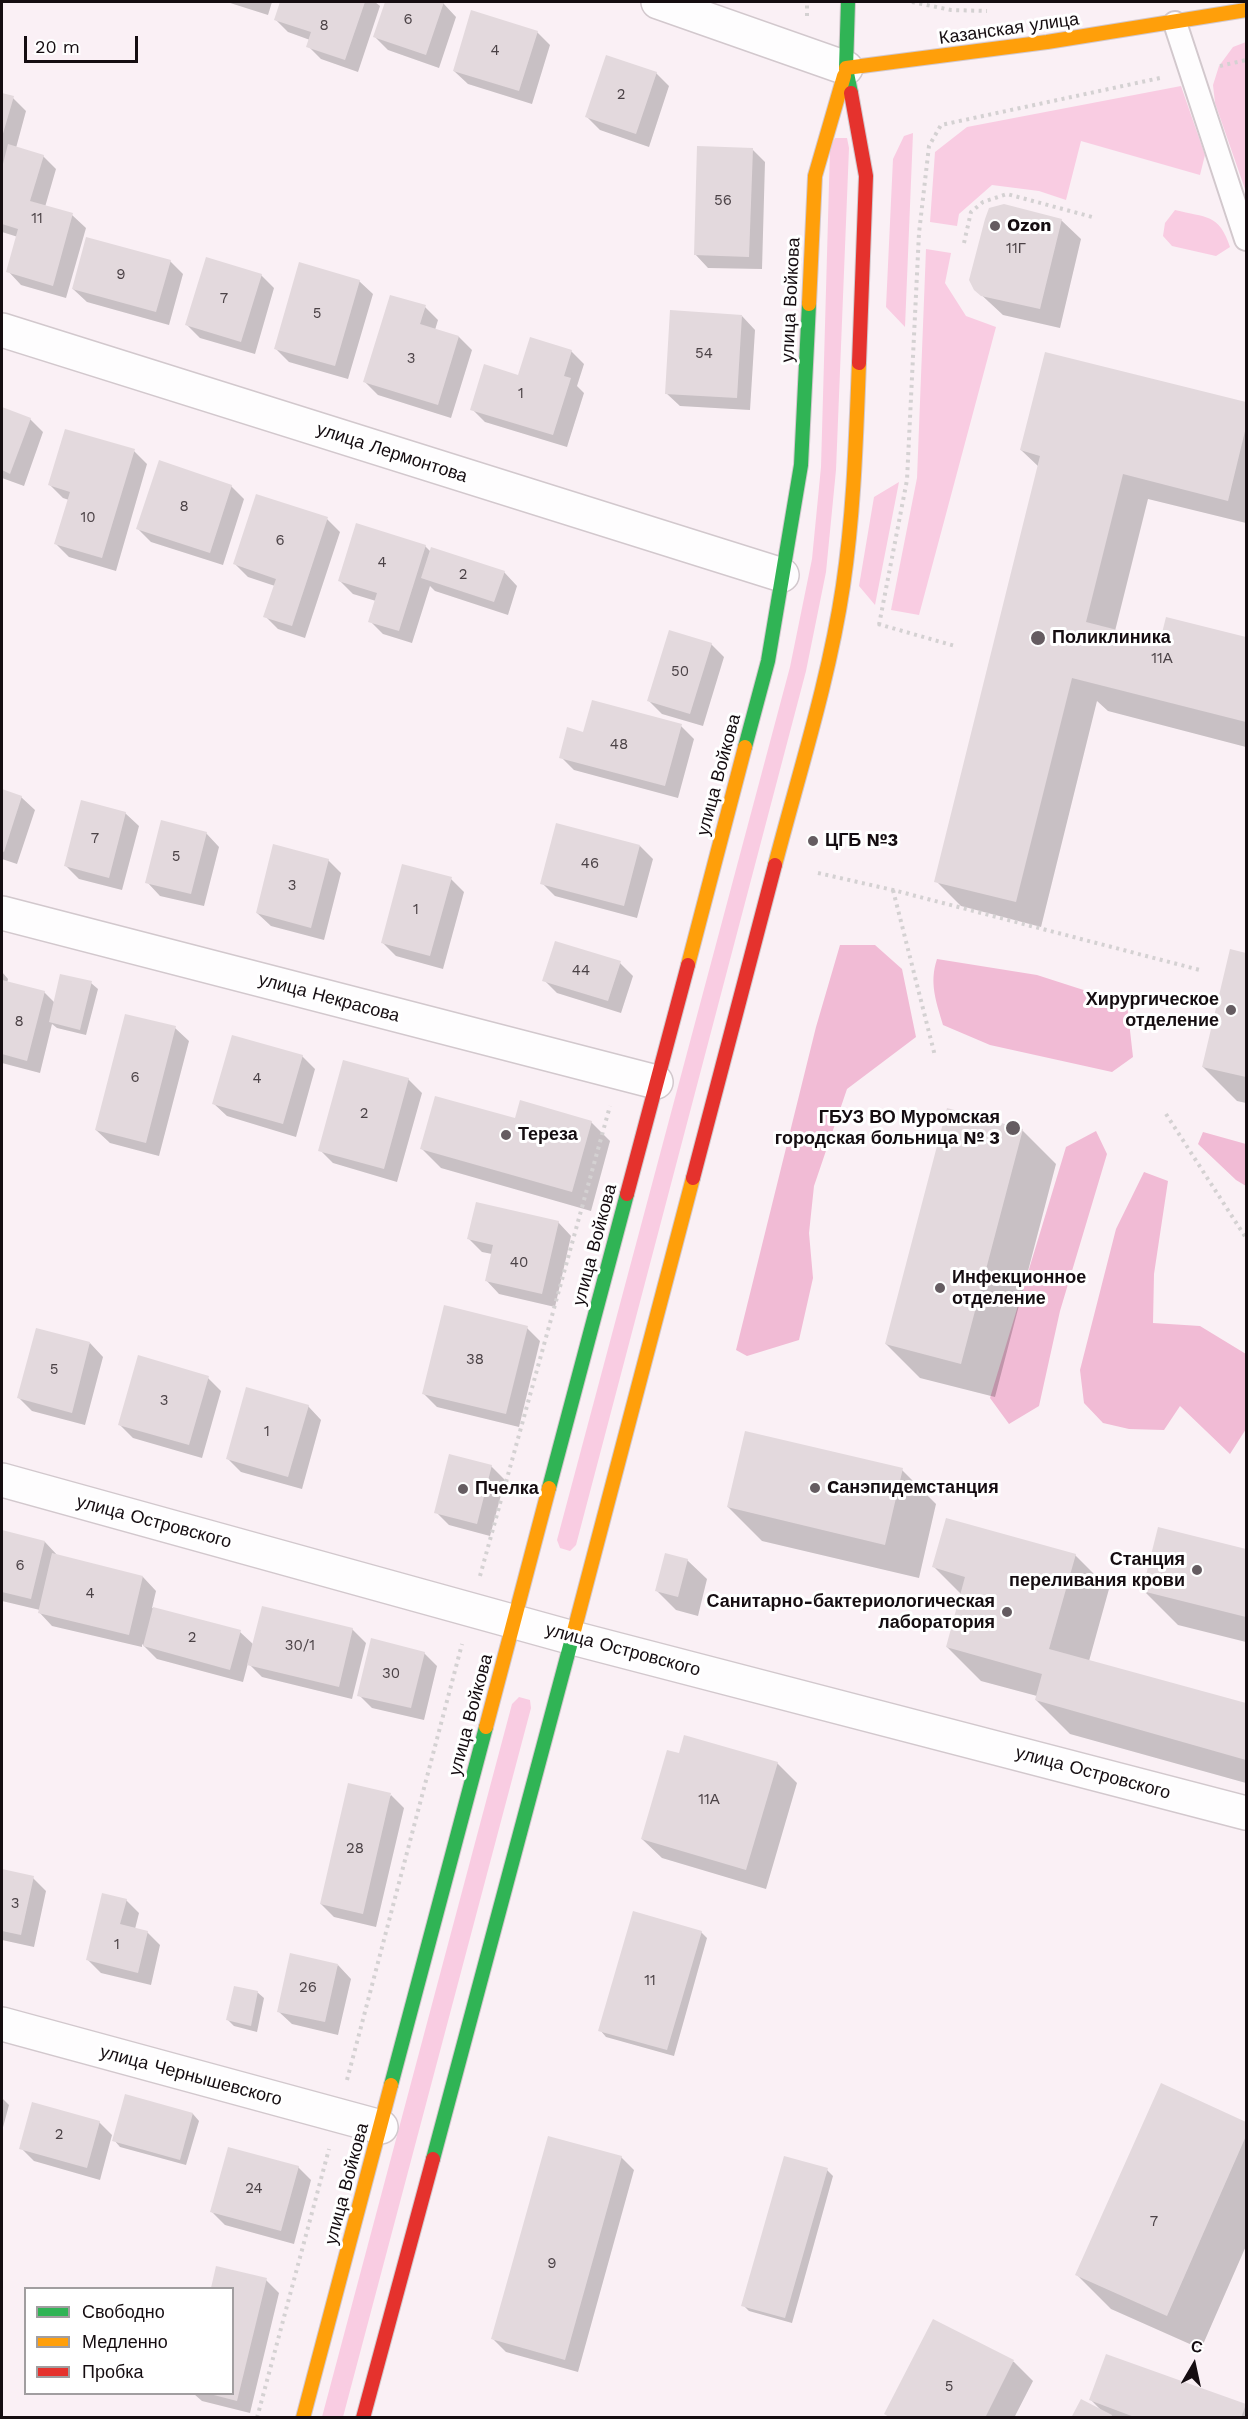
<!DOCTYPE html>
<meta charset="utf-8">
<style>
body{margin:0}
#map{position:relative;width:1248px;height:2419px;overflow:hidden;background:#faf0f5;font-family:"Work Sans",sans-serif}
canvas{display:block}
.frame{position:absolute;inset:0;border:3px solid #150d11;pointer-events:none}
.legend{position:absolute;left:24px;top:2287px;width:210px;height:108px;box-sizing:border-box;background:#fff;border:2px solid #a19ea0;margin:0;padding:8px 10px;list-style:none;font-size:18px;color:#150d11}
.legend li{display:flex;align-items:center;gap:12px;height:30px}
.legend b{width:30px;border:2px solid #a19ea0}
.north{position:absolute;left:1164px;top:2335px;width:60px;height:60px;-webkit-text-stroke:4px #fff;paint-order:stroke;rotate:9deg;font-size:16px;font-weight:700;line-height:24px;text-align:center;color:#150d11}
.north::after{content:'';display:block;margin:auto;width:21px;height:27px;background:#150d11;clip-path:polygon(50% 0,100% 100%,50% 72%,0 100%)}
.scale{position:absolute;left:24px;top:36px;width:114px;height:27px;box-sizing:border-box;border:3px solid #150d11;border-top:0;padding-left:8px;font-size:18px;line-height:21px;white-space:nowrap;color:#150d11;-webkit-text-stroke:4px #fff;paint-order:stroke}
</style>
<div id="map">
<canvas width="1248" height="2419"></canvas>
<div class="frame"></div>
<ul class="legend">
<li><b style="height:8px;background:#30b455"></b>Свободно</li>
<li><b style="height:8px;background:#ff9f0a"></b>Медленно</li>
<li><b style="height:8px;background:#e5322d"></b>Пробка</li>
</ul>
<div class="north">С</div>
<div class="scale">20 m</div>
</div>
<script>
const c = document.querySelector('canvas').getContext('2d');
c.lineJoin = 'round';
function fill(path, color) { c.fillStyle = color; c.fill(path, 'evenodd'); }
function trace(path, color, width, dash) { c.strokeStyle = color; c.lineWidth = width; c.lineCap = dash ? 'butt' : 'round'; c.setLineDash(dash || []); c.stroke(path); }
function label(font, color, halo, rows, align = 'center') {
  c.font = font + ' "Work Sans",sans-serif'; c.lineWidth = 6; c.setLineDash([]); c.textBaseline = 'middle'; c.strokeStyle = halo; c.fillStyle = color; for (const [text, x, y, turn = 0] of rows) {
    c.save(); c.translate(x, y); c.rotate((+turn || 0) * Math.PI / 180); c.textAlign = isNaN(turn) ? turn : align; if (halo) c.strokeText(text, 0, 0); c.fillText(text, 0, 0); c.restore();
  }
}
fill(new Path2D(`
 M 1246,42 L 1246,192 L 1215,103 L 1213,85 L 1219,66 L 1233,47 Z
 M 1181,86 L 1205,155 L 1200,175 L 1081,141 L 1066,200 L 1039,191 L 992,185 L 959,214 L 957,226 L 930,222 L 935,152 L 967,127 Z
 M 913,133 L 905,327 L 886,307 L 893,159 L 904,136 Z
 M 835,138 L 847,138 L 849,148 L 836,470 L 826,572 L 806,671 L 576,1545 L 570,1551 L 560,1548 L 557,1540 L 790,667 L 812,559 L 821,467 L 830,148 Z
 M 1175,210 C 1206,218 1219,213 1230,247 L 1216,256 L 1172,246 L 1163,236 L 1165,223 Z
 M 926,249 L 951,253 L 945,283 L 966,316 L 996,327 L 919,615 L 891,610 L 917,478 Z
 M 899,482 L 875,605 L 859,586 L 874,497 Z
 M 519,1697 L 530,1700 L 531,1708 L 343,2417 L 322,2417 L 512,1704 Z`), '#f9cce2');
fill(new Path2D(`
 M 840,945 L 875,945 L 902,969 L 916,1037 L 847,1089 L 814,1186 L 809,1233 L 813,1278 L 799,1340 L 747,1356 L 736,1350 L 816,1027 Z
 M 937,959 L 1037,975 L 1127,1004 L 1133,1057 L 1112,1072 L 990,1045 L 943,1025 C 936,1001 929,983 937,959 Z
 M 1096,1131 L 1107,1154 L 1060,1311 L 1039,1406 L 1009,1424 L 990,1398 L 1066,1147 Z
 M 1203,1132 L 1246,1144 L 1246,1186 L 1236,1180 L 1198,1144 Z
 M 1144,1172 L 1168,1181 L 1154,1274 L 1153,1323 L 1200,1326 L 1246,1354 L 1246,1429 L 1230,1454 L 1180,1406 L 1164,1430 L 1129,1429 L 1103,1423 L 1084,1403 L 1080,1370 L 1116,1229 Z`), '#f1bbd5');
fill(new Path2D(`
 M 227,2 L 272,2 L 268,15 Z
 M 281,2 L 375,2 L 380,6 L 358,72 L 321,59 L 308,46 L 310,40 L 288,32 L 275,19 Z
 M 386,2 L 437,2 L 443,3 L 456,17 L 439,68 L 388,50 L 375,37 Z
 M 537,32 L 550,45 L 532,104 L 468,84 L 454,71 Z
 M 656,73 L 669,86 L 649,147 L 600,130 L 587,117 Z
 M 2,95 L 13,98 L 26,111 L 16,148 L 43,156 L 56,169 L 45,207 L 72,215 L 86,228 L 66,298 L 21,285 L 8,271 L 18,237 L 2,232 Z
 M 752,149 L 765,162 L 762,269 L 708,268 L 695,254 Z
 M 1061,220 L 1081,239 L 1060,328 L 1003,315 L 975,289 Z
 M 170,261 L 183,274 L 169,325 L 87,302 L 73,289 Z
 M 261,275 L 274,288 L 255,354 L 200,338 L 187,325 Z
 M 359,281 L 373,294 L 348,379 L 289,362 L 276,349 Z
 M 425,307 L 438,320 L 435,330 L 459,337 L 472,350 L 451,418 L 378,395 L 365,382 Z
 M 742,316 L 755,330 L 750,410 L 680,406 L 666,393 Z
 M 571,351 L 584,364 L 577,386 L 584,393 L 567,447 L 485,422 L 472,409 L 519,377 Z
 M 1046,354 L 1246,404 L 1246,523 L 1148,499 L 1115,631 L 1161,643 L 1167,618 L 1246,638 L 1246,747 L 1108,711 L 1097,701 L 1041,927 L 961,906 L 936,881 L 1039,467 L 1021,450 Z
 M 2,408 L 30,419 L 43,432 L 24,486 L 2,478 Z
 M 134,451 L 147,464 L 116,571 L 69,557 L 56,544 L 69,500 L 63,498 L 50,485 Z
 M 231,486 L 244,499 L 223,565 L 151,542 L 138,529 Z
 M 327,519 L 340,532 L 305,638 L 278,629 L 265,616 L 275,586 L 248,577 L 235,564 Z
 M 425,546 L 431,552 L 504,572 L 517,586 L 508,615 L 435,591 L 430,586 L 412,643 L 383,634 L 370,621 L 376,601 L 353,594 L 339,580 Z
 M 711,644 L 724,657 L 703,726 L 662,714 L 649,701 Z
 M 681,726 L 694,739 L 678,798 L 574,770 L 561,757 Z
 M 2,791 L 21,797 L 35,810 L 17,864 L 2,859 Z
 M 125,813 L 139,826 L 122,890 L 79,879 L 66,866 Z
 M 206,833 L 219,847 L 204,906 L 160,896 L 147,882 Z
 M 640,846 L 653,859 L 637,918 L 555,896 L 542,883 Z
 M 328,860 L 341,873 L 324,940 L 271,926 L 257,913 Z
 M 451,879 L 464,892 L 443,969 L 396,956 L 382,942 Z
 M 1231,951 L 1246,954 L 1246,1103 L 1237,1101 L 1203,1067 Z
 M 620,963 L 633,976 L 621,1013 L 557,993 L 544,980 Z
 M 2,972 L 8,979 L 7,983 L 44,992 L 55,1003 L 91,983 L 98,989 L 86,1035 L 57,1028 L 52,1024 L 40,1073 L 2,1063 Z
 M 175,1028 L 189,1041 L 159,1156 L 110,1143 L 96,1130 Z
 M 302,1056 L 315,1069 L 296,1137 L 227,1116 L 213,1103 Z
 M 408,1079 L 422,1093 L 397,1182 L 333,1163 L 320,1150 Z
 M 516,1120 L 591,1122 L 610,1141 L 591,1211 L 441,1168 L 422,1149 Z
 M 1022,1130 L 1056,1164 L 995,1397 L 920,1378 L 886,1344 Z
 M 558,1222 L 571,1236 L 555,1307 L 499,1294 L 486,1280 L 492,1254 L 482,1252 L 469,1239 Z
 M 527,1328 L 540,1341 L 519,1427 L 437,1407 L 424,1394 Z
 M 90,1343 L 103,1357 L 85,1425 L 32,1411 L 19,1398 Z
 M 208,1378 L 221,1391 L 202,1458 L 133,1438 L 120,1425 Z
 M 308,1406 L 321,1420 L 302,1489 L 241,1472 L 228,1459 Z
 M 491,1466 L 505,1480 L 490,1536 L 449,1525 L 436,1512 Z
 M 902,1470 L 936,1504 L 919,1578 L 762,1541 L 728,1507 Z
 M 1159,1528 L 1246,1550 L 1246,1642 L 1178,1625 L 1144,1591 Z
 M 2,1531 L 45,1542 L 58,1556 L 143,1577 L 156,1591 L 152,1608 L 240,1632 L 254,1645 L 352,1629 L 366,1643 L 352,1699 L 262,1677 L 248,1663 L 243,1682 L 157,1659 L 142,1644 L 142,1647 L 52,1626 L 39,1612 L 40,1610 L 2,1601 Z
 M 1075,1555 L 1109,1589 L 1089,1661 L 1246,1705 L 1246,1783 L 1070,1734 L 1036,1700 L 1037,1696 L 981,1681 L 947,1647 L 962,1595 L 933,1566 Z
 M 687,1560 L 707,1579 L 698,1616 L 676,1610 L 657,1591 Z
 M 424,1653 L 437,1666 L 424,1720 L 372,1708 L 359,1695 Z
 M 680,1755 L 777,1763 L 797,1783 L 766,1889 L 662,1858 L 642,1839 Z
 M 391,1795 L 404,1808 L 376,1927 L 334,1917 L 321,1904 Z
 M 2,1870 L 33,1878 L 46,1891 L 34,1947 L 2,1940 Z
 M 126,1900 L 139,1913 L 135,1929 L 147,1932 L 160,1945 L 151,1985 L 101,1973 L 88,1960 Z
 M 701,1932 L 707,1938 L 674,2056 L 606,2037 L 600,2030 Z
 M 338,1965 L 351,1979 L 338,2035 L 292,2024 L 278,2011 Z
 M 257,1992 L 264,1998 L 257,2032 L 234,2026 L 228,2020 Z
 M 1162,2085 L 1246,2123 L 1246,2246 L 1201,2349 L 1111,2309 L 1077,2275 Z
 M 126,2096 L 193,2114 L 199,2121 L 186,2165 L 120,2147 L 114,2140 Z
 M 2,2098 L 9,2105 L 2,2131 Z
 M 99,2122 L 112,2135 L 100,2180 L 34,2161 L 21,2148 Z
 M 621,2157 L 634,2170 L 578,2372 L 506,2352 L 493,2339 Z
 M 298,2167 L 311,2180 L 294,2244 L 225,2225 L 212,2212 Z
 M 827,2170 L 833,2176 L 792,2323 L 749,2311 L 743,2305 Z
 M 217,2268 L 266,2280 L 279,2293 L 250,2413 L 202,2401 L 194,2394 L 232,2394 L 232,2288 L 213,2288 Z
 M 934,2321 L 1014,2362 L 1033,2381 L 1014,2418 L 890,2418 L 886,2414 Z
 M 1091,2400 L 1245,2406 L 1246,2418 L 1073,2418 L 1101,2410 Z`), '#0003');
fill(new Path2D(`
 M 280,2 L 365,2 L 345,60 L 306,47 L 311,32 L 274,20 Z
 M 385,2 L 444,2 L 426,55 L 373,37 Z
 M 471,10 L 538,31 L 519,91 L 453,71 Z
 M 606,55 L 657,72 L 636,134 L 585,117 Z
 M 2,93 L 14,96 L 2,137 Z
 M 8,144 L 44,155 L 30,201 L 73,213 L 53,286 L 6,272 L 18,229 L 2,224 L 2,168 Z
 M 697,146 L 753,148 L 749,257 L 694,255 Z
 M 1004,204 L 1062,219 L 1040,309 L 981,296 L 974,290 L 969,280 L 985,219 L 989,208 Z
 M 86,237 L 171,260 L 156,312 L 72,289 Z
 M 206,257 L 262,274 L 241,342 L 185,325 Z
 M 299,262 L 360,280 L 335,366 L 274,349 Z
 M 390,295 L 426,305 L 420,324 L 459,336 L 438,405 L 363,382 Z
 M 670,310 L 742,315 L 737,398 L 665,394 Z
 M 530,337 L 572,350 L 564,376 L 571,378 L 553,435 L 470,410 L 484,364 L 518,375 Z
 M 1045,352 L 1246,402 L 1246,427 L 1228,501 L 1123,474 L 1086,622 L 1160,641 L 1166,617 L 1246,637 L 1246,722 L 1072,678 L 1016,902 L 934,882 L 1040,456 L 1020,450 Z
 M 2,407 L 31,418 L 10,474 L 2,470 Z
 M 65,429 L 135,449 L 102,558 L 54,544 L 70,492 L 48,485 Z
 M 159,460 L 232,485 L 210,553 L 136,529 Z
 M 256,494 L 328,517 L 292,626 L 263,617 L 276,579 L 233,564 Z
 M 356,523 L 426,545 L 399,631 L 368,622 L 377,593 L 338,581 Z
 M 431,547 L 505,571 L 494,602 L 421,578 Z
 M 669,630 L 712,643 L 690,714 L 647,701 Z
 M 592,700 L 682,724 L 665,786 L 559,758 L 567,727 L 583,732 Z
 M 2,789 L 22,796 L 4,852 L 2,851 Z
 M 81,800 L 126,812 L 109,878 L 64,866 Z
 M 161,820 L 207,832 L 191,894 L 145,883 Z
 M 556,823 L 640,845 L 624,906 L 540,884 Z
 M 273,844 L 329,859 L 311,928 L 256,913 Z
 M 402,864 L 452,877 L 430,956 L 381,943 Z
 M 555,941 L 621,961 L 608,1001 L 542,981 Z
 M 1230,949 L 1246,953 L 1246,1077 L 1202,1067 Z
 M 60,974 L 92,981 L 80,1030 L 49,1022 Z
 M 2,980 L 45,991 L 27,1061 L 2,1054 Z
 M 125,1014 L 176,1026 L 146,1143 L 95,1130 Z
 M 232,1035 L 303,1055 L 283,1124 L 212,1104 Z
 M 343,1060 L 409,1078 L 384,1169 L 318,1151 Z
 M 435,1096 L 515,1118 L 520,1100 L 592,1121 L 572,1192 L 420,1149 Z
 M 947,1108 L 1023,1129 L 961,1364 L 885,1344 Z
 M 476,1202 L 559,1221 L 542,1294 L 485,1281 L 493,1245 L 467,1239 Z
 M 444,1305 L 528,1326 L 506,1414 L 422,1394 Z
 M 36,1328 L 90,1342 L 72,1413 L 17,1398 Z
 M 138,1355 L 209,1376 L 189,1445 L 118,1425 Z
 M 246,1387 L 309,1405 L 288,1477 L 226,1459 Z
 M 745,1431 L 903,1468 L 885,1545 L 727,1507 Z
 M 449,1454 L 492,1465 L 477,1524 L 434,1513 Z
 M 946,1518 L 1076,1554 L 1049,1649 L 1246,1703 L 1246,1760 L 1035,1700 L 1042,1674 L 946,1647 L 965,1577 L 932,1567 Z
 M 1158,1527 L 1246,1549 L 1246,1617 L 1142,1591 Z
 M 2,1530 L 45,1541 L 31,1599 L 2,1592 Z
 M 52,1553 L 143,1576 L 129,1635 L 38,1613 Z
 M 665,1553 L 688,1559 L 678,1597 L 655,1591 Z
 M 262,1606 L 353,1628 L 339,1687 L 247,1665 Z
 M 153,1607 L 241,1630 L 230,1670 L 143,1646 Z
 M 371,1638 L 425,1652 L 411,1708 L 357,1696 Z
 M 684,1735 L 778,1762 L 746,1870 L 641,1839 L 667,1750 L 679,1753 Z
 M 348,1783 L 391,1793 L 363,1914 L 320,1904 Z
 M 2,1869 L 34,1876 L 21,1935 L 2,1931 Z
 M 102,1893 L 127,1899 L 120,1924 L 148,1931 L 138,1973 L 86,1960 Z
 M 633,1911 L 702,1931 L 667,2050 L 598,2031 Z
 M 290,1953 L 338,1964 L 325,2022 L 277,2012 Z
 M 234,1986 L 258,1991 L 251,2026 L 226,2020 Z
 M 1161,2083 L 1246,2122 L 1246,2136 L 1167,2316 L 1075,2275 Z
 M 125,2094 L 193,2113 L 180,2160 L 112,2141 Z
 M 32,2102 L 100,2121 L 87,2168 L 19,2149 Z
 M 548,2136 L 622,2156 L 565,2360 L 491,2339 Z
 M 228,2147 L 299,2166 L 281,2231 L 210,2212 Z
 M 784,2156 L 828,2168 L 785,2318 L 741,2306 Z
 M 216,2266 L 267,2278 L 237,2401 L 210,2394 L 232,2394 L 232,2288 L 211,2288 Z
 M 933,2319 L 1014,2360 L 985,2418 L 891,2418 L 884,2414 Z
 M 1106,2354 L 1246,2404 L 1241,2418 L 1137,2418 L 1089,2400 Z
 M 1081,2399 L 1112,2415 L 1111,2418 L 1071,2418 Z`), '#e3d9dd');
const lane = new Path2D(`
 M 1175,23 L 1246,239`);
const street = new Path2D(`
 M 658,2 L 846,68
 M 2,330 L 782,575
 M 2,913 L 656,1082
 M 2,1480 L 573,1638 L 1246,1813
 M 2,2024 L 381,2127`);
const fast = new Path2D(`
 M 848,2 L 846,68 L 851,93
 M 745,747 L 768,661 L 801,465 L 809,304
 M 549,1488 L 627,1194
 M 391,2085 L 486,1727
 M 433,2159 L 574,1631`);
const slow = new Path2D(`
 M 846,68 L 1047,42 L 1246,10
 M 809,304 L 815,176 L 844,76
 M 775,865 C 799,773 829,680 843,586 C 854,512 856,438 859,363
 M 688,965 L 745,747
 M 574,1631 L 693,1178
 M 486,1727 L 549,1488
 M 303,2418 L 391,2085`);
const jam = new Path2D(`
 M 851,93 L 866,176 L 859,363
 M 693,1178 L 775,865
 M 627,1194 L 688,965
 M 363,2418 L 433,2159`);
trace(lane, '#d2c8cd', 26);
trace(street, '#d2c8cd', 36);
trace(fast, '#d2c8cd', 16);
trace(slow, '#d2c8cd', 16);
trace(jam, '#d2c8cd', 16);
trace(new Path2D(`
 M 912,2 L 951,10 L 987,11
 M 807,16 L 807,2
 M 1220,66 L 1246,60
 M 964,243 L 971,212 L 983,202 L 1007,194 L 1096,218
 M 878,624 L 955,646
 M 879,625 L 907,480 L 919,233 L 929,146 L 941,125 L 1160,78
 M 818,873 L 893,890 L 1200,970
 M 893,890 L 935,1056
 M 1166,1114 L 1246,1238
 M 480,1576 L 610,1106
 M 347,2080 L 462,1644
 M 257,2418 L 329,2149`), '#d4d1d2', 4, [3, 4.5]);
trace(lane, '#fefdfe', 22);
trace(street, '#fefdfe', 33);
trace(fast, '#30b455', 14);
trace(slow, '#ff9f0a', 14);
trace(jam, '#e5322d', 14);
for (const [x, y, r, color] of [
 [995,226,6,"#655c61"],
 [1038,638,8,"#655c61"],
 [813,841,6,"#655c61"],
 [1231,1010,6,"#655c61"],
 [1013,1128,8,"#655c61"],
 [506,1135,6,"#655c61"],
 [940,1288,6,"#655c61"],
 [815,1488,6,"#655c61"],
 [463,1489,6,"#655c61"],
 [1197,1570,6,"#655c61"],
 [1007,1612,6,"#655c61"]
]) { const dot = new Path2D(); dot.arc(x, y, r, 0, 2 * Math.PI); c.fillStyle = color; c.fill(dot); trace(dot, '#fff', 2); }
label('15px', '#4b4246', null, [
 ["6",408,20],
 ["8",324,26],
 ["4",495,51],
 ["2",621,95],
 ["56",723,201],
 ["11",37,219],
 ["11Г",1016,249],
 ["9",121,275],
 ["7",224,299],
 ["5",317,314],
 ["54",704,354],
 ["3",411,359],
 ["1",521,394],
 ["8",184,507],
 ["10",88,518],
 ["6",280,541],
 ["4",382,563],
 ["2",463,575],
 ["11А",1162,659],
 ["50",680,672],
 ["48",619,745],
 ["7",95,839],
 ["5",176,857],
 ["46",590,864],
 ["3",292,886],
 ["1",416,910],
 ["44",581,971],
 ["8",19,1022],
 ["6",135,1078],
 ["4",257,1079],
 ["2",364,1114],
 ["40",519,1263],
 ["38",475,1360],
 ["5",54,1370],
 ["3",164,1401],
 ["1",267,1432],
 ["6",20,1566],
 ["4",90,1594],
 ["2",192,1638],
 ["30/1",300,1646],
 ["30",391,1674],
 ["11А",709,1800],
 ["28",355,1849],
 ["3",15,1904],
 ["1",117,1945],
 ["11",650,1981],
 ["26",308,1988],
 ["2",59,2135],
 ["24",254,2189],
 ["7",1154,2222],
 ["9",552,2264],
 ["5",949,2387]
]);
label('18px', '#150d11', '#fff', [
 ["Казанская улица",1009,29,-8],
 ["улица Войкова",791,300,-87],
 ["улица Лермонтова",392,453,18],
 ["улица Войкова",719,775,-75],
 ["улица Некрасова",329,998,15],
 ["улица Войкова",595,1245,-75],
 ["улица Островского",154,1522,15],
 ["улица Островского",623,1650,15],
 ["улица Войкова",471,1715,-75],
 ["улица Островского",1093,1773,15],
 ["улица Чернышевского",191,2076,15],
 ["улица Войкова",347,2184,-75]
]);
label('bold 18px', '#150d11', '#fff', [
 ["Ozon",1007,226],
 ["Поликлиника",1052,638],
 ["ЦГБ №3",825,841],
 ["Хирургическое",1219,1000,"right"],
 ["отделение",1219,1021,"right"],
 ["ГБУЗ ВО Муромская",1000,1118,"right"],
 ["городская больница № 3",1000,1139,"right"],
 ["Тереза",518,1135],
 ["Инфекционное",952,1278],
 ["отделение",952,1299],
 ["Cанэпидемстанция",827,1488],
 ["Пчелка",475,1489],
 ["Станция",1185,1560,"right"],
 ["переливания крови",1185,1581,"right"],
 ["Санитарно-бактериологическая",995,1602,"right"],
 ["лаборатория",995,1623,"right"]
], 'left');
</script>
